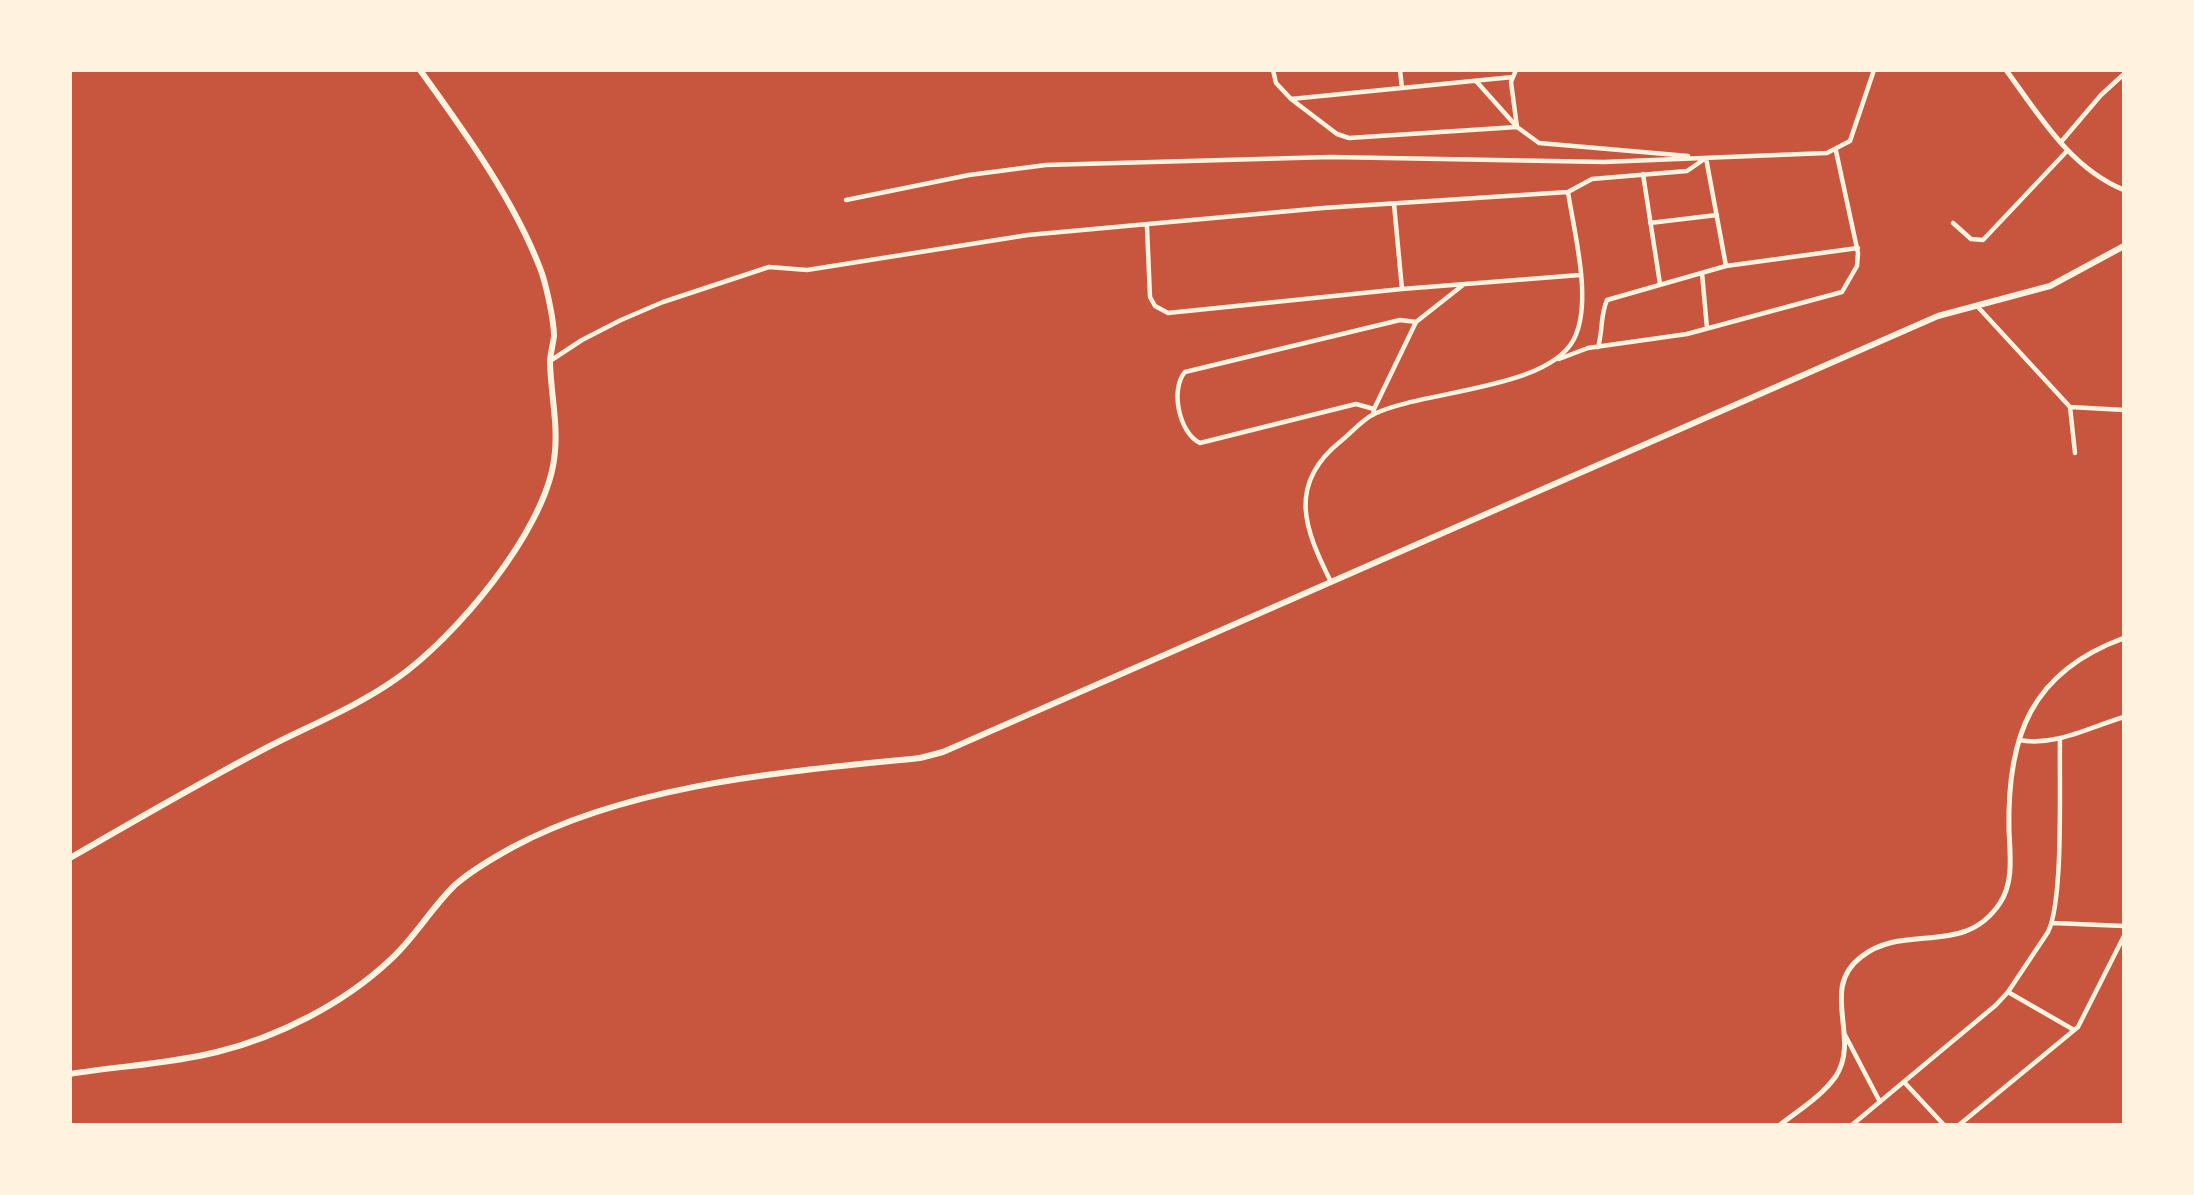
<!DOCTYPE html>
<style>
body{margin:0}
#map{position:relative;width:2194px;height:1195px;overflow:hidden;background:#c8553d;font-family:"Fira Sans Condensed",sans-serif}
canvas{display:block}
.frame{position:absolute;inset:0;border:72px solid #fff3e0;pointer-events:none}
</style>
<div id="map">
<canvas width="2194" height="1195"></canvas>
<div class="frame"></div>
</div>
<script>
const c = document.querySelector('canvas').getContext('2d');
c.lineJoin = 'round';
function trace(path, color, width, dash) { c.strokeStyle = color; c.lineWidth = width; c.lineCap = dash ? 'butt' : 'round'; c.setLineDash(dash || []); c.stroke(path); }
trace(new Path2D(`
 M 1273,70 L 1276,83 L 1291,99 L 1513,77
 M 1400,70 L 1402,88
 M 1476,81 L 1517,127 L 1539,143 L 1688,156
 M 1291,99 L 1337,134 L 1349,138 L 1517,127 L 1511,82 L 1516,70
 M 2061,142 L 2101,95 L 2124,74
 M 1706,158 L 1726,266
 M 1643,174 L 1660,284
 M 846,200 L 969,175 L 1046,165 L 1331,157 L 1604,162 L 1827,153 L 1850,141 L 1874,70
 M 1394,204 L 1402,289
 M 1650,223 L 1717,215
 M 1953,223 L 1971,239 L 1983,240 L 2067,151
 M 1147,227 L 1150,297 L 1155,306 L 1168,313 L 1402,289 L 1580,275
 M 1702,273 L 1707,328
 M 1977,306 L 2070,407 L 2124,410
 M 1598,347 C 1603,331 1600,316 1607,300 L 1726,266 L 1858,248
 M 1559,359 L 1588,348 L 1687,334 L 1842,292 L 1857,266 L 1858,253 L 1836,151
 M 550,361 L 582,340 L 621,320 L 663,302 L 769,267 L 807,270 L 1028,235 L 1323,208 L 1568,192 L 1592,179 L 1687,171 L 1706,158
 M 2070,407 L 2075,453
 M 1374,409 L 1416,322
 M 1373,415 L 1374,409 L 1356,404 L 1200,443 C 1179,433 1170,389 1185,372 L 1400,320 L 1416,322 L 1463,285
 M 1331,582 C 1304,528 1287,484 1341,441 C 1352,432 1362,420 1374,414 C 1424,390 1548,390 1574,339 C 1593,302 1574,232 1568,192
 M 2019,740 C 2054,747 2090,727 2124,717
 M 2053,923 L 2124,926
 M 2008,992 L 2074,1030
 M 1845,1035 L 1880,1102
 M 1904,1082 L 1944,1125
 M 1852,1125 L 1996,1005 L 2008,992 L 2048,932 C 2064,900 2059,780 2060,738
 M 1959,1125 L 2078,1027 L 2124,936`), '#fff3e0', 4.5);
trace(new Path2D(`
 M 1780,1125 C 1799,1110 1822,1096 1836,1076 C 1861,1037 1819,989 1861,957 C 1905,922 1964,958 2000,903 C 2014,882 2010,854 2009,830 C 2007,736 2031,672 2124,638`), '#fff3e0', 5);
trace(new Path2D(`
 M 2006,70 C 2039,115 2070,168 2124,190`), '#fff3e0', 5);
trace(new Path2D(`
 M 70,858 C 136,820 201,782 268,747 C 311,725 356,707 396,679 C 455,638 544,532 554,460 C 559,427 551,396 550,363 C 550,354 553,345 554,336 C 554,321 546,283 540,268 C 513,198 464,131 420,70
 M 70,1074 C 118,1066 170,1064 217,1052 C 278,1037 343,1004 389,961 C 414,939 431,908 455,885 C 472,870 493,858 513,847 C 633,783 786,772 920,758 L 943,752 L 1938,316 L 2050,286 L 2124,246`), '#fff3e0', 6);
</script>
